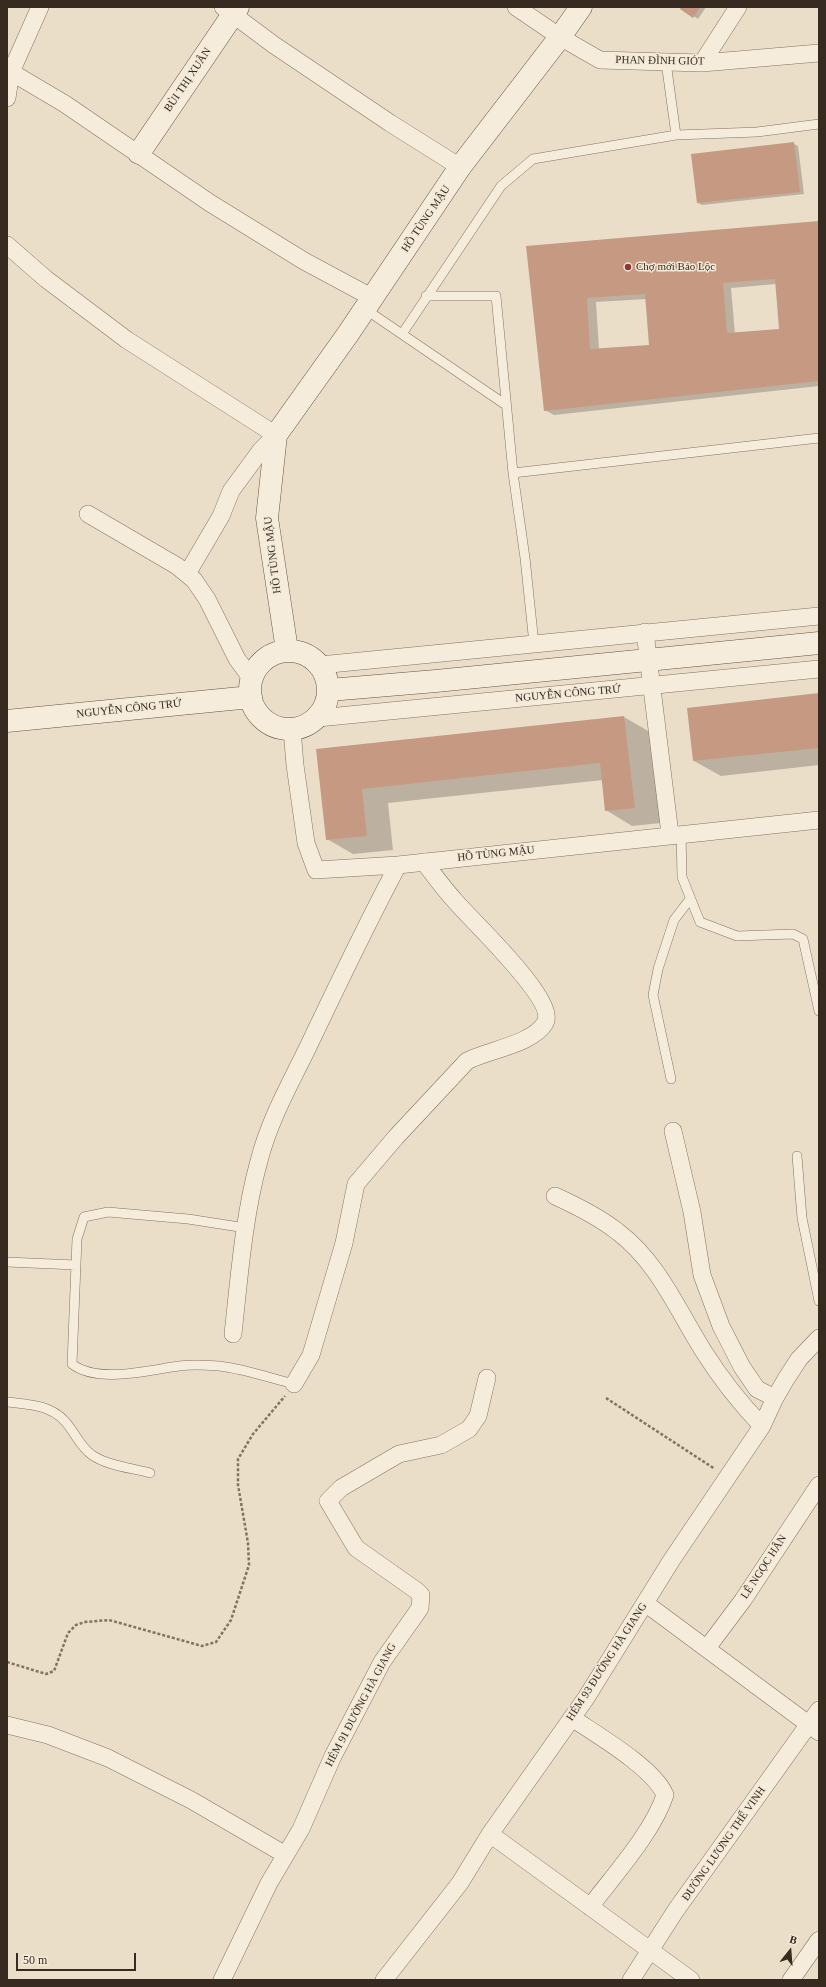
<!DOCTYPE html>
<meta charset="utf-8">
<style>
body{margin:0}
#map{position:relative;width:826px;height:1987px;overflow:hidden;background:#ebdec8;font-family:"Times New Roman",serif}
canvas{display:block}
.frame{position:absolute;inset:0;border:8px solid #372a21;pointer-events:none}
.north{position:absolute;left:770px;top:1931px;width:40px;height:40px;-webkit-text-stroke:3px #f3e9d7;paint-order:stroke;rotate:17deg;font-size:11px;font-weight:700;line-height:16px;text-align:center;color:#372a21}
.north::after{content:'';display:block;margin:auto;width:14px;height:18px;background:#372a21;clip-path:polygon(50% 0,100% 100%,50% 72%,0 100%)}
.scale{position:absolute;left:16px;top:1953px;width:120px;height:18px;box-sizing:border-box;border:2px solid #372a21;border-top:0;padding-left:5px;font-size:12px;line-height:14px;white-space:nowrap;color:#372a21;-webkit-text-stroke:3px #f3e9d7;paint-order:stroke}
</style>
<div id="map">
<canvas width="826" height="1987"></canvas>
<div class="frame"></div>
<div class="north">B</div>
<div class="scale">50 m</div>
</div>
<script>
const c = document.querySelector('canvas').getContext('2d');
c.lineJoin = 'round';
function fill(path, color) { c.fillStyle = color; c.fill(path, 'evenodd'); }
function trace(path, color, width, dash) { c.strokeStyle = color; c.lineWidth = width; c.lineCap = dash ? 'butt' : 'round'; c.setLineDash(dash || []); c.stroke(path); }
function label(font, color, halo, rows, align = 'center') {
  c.font = font + ' "Times New Roman",serif'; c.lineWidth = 3; c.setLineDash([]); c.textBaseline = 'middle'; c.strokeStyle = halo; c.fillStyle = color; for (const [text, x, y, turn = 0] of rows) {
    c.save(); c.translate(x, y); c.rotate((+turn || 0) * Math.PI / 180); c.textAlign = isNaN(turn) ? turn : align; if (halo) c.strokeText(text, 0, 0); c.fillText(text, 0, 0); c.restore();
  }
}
fill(new Path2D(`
 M 682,7 L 706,7 L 698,19 L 681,8 Z
 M 794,144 L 798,146 L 804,194 L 702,205 L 698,203 Z
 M 819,222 L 819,386 L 554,415 L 545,410 L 528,247 ZM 776,284 L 780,330 L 735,334 L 731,288 ZM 646,299 L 650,346 L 599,349 L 596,302 Z
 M 819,694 L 819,765 L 721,776 L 694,761 Z
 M 624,717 L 650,732 L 661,823 L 632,826 L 606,810 L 603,780 L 388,803 L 393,850 L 353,854 L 327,839 L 317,750 Z`), '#0003');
fill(new Path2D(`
 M 681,7 L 700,7 L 693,18 L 680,9 Z
 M 794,142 L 800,192 L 697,203 L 691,154 Z
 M 819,221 L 819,381 L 544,411 L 526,246 ZM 775,279 L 779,329 L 727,333 L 723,283 ZM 645,294 L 649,345 L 590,349 L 587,298 Z
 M 819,693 L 819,748 L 693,761 L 687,708 Z
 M 624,716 L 635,808 L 605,811 L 600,763 L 362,789 L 367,836 L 326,840 L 316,749 Z`), '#c59982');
const lane = new Path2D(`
 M 666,62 L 676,135
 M 426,296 L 496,296 L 513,473 L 819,438
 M 365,309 L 506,405
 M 402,334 L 501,186 L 533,159 L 676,135 L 757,132 L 819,124
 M 513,473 L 525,558 L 534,644
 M 681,833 L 682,877 L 700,922 L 737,936 L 793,934 L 803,939 L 819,1011
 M 671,1079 L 653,995 L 658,969 L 674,920 L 690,899
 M 797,1156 L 802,1218 L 819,1301
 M 246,1228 L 188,1219 L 108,1212 L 84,1217 L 77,1239 L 72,1364 C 98,1384 149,1370 179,1366 C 192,1364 207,1365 219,1366 C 245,1369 270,1378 294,1384
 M 7,1262 L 76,1265
 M 7,1402 C 33,1405 56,1405 71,1429 C 77,1438 83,1449 92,1455 C 108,1466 132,1468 150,1473`);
const street = new Path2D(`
 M 223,7 L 274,45 L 390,123 L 460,167
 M 516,7 L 560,37 L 600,60 L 702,63 L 819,53
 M 702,63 L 738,7
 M 11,72 L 65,104 L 210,203 L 304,261 L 373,298
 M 7,98 L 11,72 L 40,7
 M 7,245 L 46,279 L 127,340 L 276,435 L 261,450 L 231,491 L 221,516 L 187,574
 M 88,514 L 177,566 L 194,580 L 207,599 L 237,659 L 251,678
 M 645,632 L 670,834
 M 320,665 L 819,616
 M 318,718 L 819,669
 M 292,729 L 295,765 L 306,843 L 316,870 L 398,865 L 819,820
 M 673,1131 L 692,1212 L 702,1275 L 721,1326 L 742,1367 L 757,1389 L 775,1398
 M 555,1196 C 577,1206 599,1217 618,1232 C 658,1262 678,1311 704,1352 C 721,1379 740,1403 762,1426
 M 233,1334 C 239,1279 244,1214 259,1161 C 269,1121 290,1084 308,1047 C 337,986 366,925 398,865
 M 294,1384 L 311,1355 L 344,1243 L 356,1184 L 396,1137 L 467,1061 C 488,1050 533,1044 545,1023 C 558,1001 472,921 456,902 C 444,889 434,875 424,862
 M 645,1603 L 819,1732
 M 707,1648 L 743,1600 L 819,1485
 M 572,1718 C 597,1735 654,1768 665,1795 C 653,1832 614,1875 590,1907
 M 7,1725 L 48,1735 L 108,1758 L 191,1800 L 284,1854
 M 490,1834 L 691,1980
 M 222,1980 L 269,1883 L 301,1829 L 333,1756 L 382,1662 L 420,1608 L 421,1595 L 417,1591 L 356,1548 L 328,1501 L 341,1488 L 399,1454 L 441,1445 L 469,1429 L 478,1416 L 487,1378
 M 384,1980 L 460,1883 L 490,1834 L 586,1698 L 671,1561 L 762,1426 L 775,1398 L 786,1379 L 799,1359 L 819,1338
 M 631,1980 L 676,1910 L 819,1710
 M 791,1980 L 819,1940`);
const secondary = new Path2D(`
 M 139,153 L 238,7
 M 287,650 L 267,518 L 276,435 L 348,334 L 460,167 L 560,37 L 581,7
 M250 690a39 39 0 1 1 78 0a39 39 0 1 1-78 0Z
 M 329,690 L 436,681 L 819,643
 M 7,721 L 251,697`);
trace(lane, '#85715f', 10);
trace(street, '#85715f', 18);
trace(secondary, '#675242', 23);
trace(new Path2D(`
 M 606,1398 L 715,1469
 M 7,1662 L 46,1674 L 54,1671 L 68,1633 L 76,1625 L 85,1622 L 109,1620 L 202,1646 L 216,1642 L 231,1620 L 249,1565 L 248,1543 L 238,1485 L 238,1459 L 253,1434 L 285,1396`), '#85715f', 2.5, [3, 2]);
trace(lane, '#f6ecdb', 9);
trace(street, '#f6ecdb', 17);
trace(secondary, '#f6ecdb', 22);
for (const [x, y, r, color] of [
 [628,267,4,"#8f343b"]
]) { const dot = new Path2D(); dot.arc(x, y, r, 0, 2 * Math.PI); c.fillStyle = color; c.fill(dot); trace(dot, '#f3e9d7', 1.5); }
label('11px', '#372a21', '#f3e9d7', [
 ["PHAN ĐÌNH GIÓT",660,61,1],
 ["BÙI THỊ XUÂN",188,80,-56],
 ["HỒ TÙNG MẬU",426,219,-56],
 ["HỒ TÙNG MẬU",273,555,-97],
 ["NGUYỄN CÔNG TRỨ",568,694,-5],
 ["NGUYỄN CÔNG TRỨ",129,709,-6],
 ["HỒ TÙNG MẬU",496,854,-6],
 ["LÊ NGỌC HÂN",764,1567,-57],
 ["HẺM 93 ĐƯỜNG HÀ GIANG",607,1662,-57],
 ["HẺM 91 ĐƯỜNG HÀ GIANG",361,1705,-62],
 ["ĐƯỜNG LƯƠNG THẾ VINH",724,1844,-55]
]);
label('11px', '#372a21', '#f3e9d7', [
 ["Chợ mới Bảo Lộc",636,267]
], 'left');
</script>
